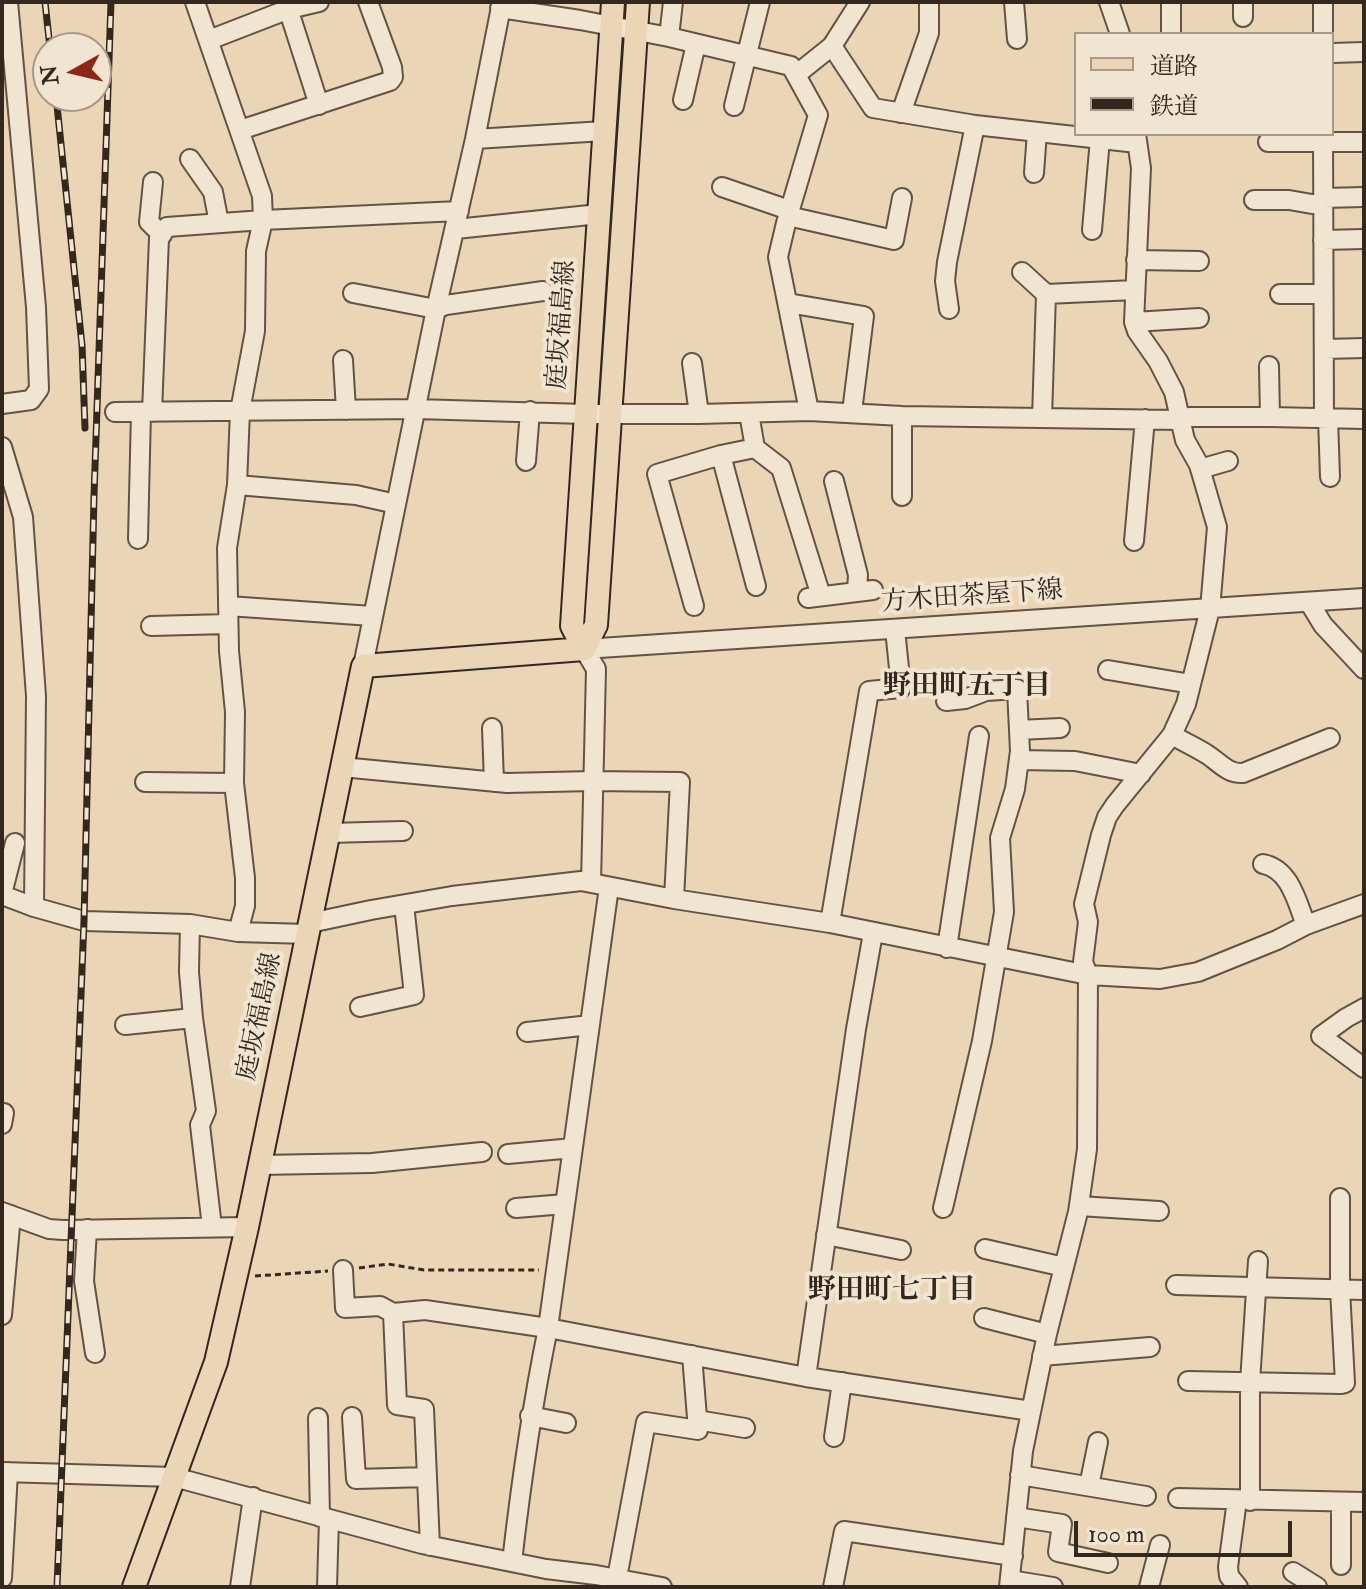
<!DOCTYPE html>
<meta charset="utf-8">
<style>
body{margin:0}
#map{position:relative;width:1366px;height:1589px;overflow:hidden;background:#ead5b7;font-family:"IM FELL Double Pica","Noto Serif JP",serif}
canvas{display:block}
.frame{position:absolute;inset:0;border:4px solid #34281e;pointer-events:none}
.legend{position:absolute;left:1074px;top:32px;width:260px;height:104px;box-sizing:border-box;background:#f1e4d0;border:2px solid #a59989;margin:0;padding:10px 14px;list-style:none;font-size:24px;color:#34281e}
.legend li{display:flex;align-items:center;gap:16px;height:40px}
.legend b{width:40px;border:2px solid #a59989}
.north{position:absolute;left:32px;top:32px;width:80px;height:80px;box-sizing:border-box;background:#f1e4d0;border:2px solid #a59989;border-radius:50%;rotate:262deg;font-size:22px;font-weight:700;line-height:32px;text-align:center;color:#34281e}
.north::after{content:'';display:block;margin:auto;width:28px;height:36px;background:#8f2418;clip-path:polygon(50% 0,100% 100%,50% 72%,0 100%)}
.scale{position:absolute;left:1074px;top:1521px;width:218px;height:36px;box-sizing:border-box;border:4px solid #34281e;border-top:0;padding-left:10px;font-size:24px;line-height:28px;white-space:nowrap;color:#34281e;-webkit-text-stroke:6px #f1e4d0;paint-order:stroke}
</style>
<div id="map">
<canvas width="1366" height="1589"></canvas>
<div class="frame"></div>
<ul class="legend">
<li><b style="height:10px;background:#ead5b7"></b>道路</li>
<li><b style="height:10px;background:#34281e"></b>鉄道</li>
</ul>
<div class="north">N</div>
<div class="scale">100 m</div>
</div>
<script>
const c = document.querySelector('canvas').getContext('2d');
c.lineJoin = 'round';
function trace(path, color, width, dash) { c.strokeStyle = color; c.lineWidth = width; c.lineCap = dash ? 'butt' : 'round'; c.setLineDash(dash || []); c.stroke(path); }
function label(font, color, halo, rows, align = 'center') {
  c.font = font + ' "IM FELL Double Pica","Noto Serif JP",serif'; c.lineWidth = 8; c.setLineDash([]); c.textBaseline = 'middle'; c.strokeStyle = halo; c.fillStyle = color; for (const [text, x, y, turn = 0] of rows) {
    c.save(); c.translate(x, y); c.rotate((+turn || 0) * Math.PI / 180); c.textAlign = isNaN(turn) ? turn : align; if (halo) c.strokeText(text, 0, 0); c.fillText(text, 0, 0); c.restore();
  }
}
const minor = new Path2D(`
 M 195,2 L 262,196 L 263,220 L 256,251 L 255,331 L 240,411 L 237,485 L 227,548 L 229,651 L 235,712 L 234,783 L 245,878 L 245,906 L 238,932
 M 286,2 L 319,105
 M 1014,2 L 1017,39
 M 1109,2 L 1120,34
 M 1323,2 L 1323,34
 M 500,8 L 580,20 L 669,37 L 791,66 L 818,115 L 786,223 L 778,257 L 809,411
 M 1243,17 L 1243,2
 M 1171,34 L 1171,2
 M 669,37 L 673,2
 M 209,40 L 289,9 L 319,2
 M 832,46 L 873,108 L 975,125 L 1137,143
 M 1332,53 L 1364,52
 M 797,74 L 832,46 L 860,2
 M 683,100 L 696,44
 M 734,106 L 760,2
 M 901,113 L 929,33 L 929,2
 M 240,130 L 390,81 L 393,77 L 392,67 L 368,2
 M 1323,134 L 1324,418
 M 475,139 L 604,131
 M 1268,142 L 1364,142
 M 190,159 L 213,192 L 219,223
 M 1034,173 L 1037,132
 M 153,182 L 149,222 L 162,235
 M 722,187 L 789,210
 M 1323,198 L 1364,197
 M 1254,200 L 1289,200 L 1312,204 L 1323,204
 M 788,216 L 894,240 L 902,198
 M 456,229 L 599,214
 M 1092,230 L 1100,139
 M 1323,240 L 1364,239
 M 1136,260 L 1199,261
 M 1022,272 L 1046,294
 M 353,293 L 436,309 L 446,305 L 543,291
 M 1280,294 L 1323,294
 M 788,303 L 864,316 L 852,412
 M 949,309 L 945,281 L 947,262 L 975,125
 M 1134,322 L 1199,318
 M 1325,349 L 1364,348
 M 343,360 L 346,410
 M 692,363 L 699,414
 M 1269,366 L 1270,417
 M 2,404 L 31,400 L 39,389 L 36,307 L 8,2
 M 115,412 L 416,409 L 585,414 L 699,414 L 809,411 L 902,416 L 1180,420 L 1189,417 L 1270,417 L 1364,419
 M 152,412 L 159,238 L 167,227 L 263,220 L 459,211
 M 749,413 L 755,448 L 781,468 L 821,596
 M 902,416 L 902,496
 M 1042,418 L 1046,294 L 1135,290
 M 1328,418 L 1330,477
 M 2,447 L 23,517 L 36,696 L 34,907
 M 721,455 L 756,586
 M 526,461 L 530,411
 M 1200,469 L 1228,461
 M 834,481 L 858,575 L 857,591
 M 237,485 L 356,495 L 396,504
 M 138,539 L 141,412
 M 1134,541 L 1145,419
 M 808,598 L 873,590
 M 1309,602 L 1323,625 L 1364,669
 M 228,606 L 372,616
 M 694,606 L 657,474 L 721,455 L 755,448
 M 151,626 L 228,624
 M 363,666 L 436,309 L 475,139 L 502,2
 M 1108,670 L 1191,684
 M 492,728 L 494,782
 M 1019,730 L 1060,728
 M 1172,735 C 1184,742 1197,748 1208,755 C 1220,763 1228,774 1243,773 L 1330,738
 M 1019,760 L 1075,761 L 1141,774
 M 342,767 L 507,783 L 592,781 L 680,782 L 674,899
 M 145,782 L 234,783
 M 329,833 L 403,831
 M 1263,864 C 1290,869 1297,902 1306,925
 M 591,883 L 596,669 L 584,649 L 1364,598
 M 2,894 L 15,843
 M 2,895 L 34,907 L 84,921 L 190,924 L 238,932 L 307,934
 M 310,923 L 371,910 L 452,896 L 581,881 L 674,899 L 830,923 L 1088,975 L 1160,979 L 1198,972 L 1277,940 L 1306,925 L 1364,904
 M 830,923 L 869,691 L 901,688 L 895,629
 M 190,924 L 189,972 L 193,1018 L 206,1111 L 200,1125 L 212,1227
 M 947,948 L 979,736
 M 360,1007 L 414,995 L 404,905
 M 1364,1008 L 1346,1018 L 1321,1036 L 1364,1068
 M 125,1025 L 193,1018
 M 527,1032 L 590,1025
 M 2,1124 L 4,1113
 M 508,1154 L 573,1148
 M 259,1165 L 372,1163 L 482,1152
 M 1079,1206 L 1159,1211
 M 516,1208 L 565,1204
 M 943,1208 L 982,1041 L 1004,912 L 1000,838 L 1015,789 L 1020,751 L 1017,689 L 986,691 L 965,699 L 946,701
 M 2,1212 L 49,1229 L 63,1230 L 247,1227
 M 87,1229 L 84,1281 L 95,1353
 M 826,1235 L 901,1250
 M 985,1249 L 1064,1267
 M 343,1270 L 345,1308 L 380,1306 L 393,1313 L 397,1405 L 424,1409 L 430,1546
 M 1176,1285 L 1364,1290
 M 393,1313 L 425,1310 L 548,1328 L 806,1377 L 1031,1411
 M 2,1315 L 11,1215
 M 984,1318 L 1047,1334
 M 1042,1356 L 1150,1347
 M 806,1377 L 856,1029 L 873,933
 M 1188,1381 L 1341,1384 L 1345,1383 L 1340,1289 L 1340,1198
 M 530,1416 L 566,1423
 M 352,1417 L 356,1479 L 427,1477
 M 318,1418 L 320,1517
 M 697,1420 L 745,1428
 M 834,1437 L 842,1382
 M 2,1472 L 174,1477 L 422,1544 L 546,1569 L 596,1575 L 662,1587
 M 1020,1475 L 1146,1496
 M 1089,1486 L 1098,1442
 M 1178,1498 L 1364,1502
 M 1237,1500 L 1228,1567 L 1229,1576 L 1238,1587
 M 1250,1501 L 1250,1382 L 1258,1261
 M 1016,1517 L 1062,1524 L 1058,1552 L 1108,1563
 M 512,1562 C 521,1483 532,1406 548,1328 L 609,887
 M 1341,1565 L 1341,1502
 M 1293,1572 L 1317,1587
 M 2,1578 L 8,1472
 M 617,1578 L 646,1422 L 698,1430 L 692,1355
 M 1010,1580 L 1053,1587
 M 240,1587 L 253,1497
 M 327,1587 L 329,1519
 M 833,1587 L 844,1531 L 1013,1556
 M 1009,1587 L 1023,1451 L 1047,1334 L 1078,1212 L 1087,1149 L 1088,975 L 1083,962 L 1088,922 L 1084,904 L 1101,835 L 1107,817 L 1115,805 L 1172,735 L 1186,704 L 1210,609 L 1217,527 L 1199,465 L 1185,440 L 1174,392 L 1158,361 L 1137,331 L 1134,322 L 1141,168 L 1136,134
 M 1149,1587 L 1160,1545`);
const major = new Path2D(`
 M 584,649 L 572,626 L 613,2
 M 584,649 L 596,625 L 638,2
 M 134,1587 L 216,1362 L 247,1227 L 363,666 L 584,649`);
trace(minor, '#625344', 22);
trace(major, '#34281e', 26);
trace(new Path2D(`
 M 359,1268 L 388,1264 L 424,1270 L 539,1270
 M 255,1276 L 328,1271`), '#34281e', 3, [6, 4]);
trace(minor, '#f1e4d0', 18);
trace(major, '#ead5b7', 22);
const rail = new Path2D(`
 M 45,2 L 50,48
 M 56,96 L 82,345 L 85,428
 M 57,1587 L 84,921 L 94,496 L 111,2`);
trace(rail, '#34281e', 7);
trace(rail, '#f1e4d0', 4, [12]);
label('26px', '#34281e', '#f1e4d0', [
 ["庭坂福島線",563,325,-86],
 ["方木田茶屋下線",972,598,-4],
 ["庭坂福島線",261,1017,-78]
]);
label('bold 28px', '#34281e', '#f1e4d0', [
 ["野田町五丁目",967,688],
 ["野田町七丁目",892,1292]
]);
</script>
